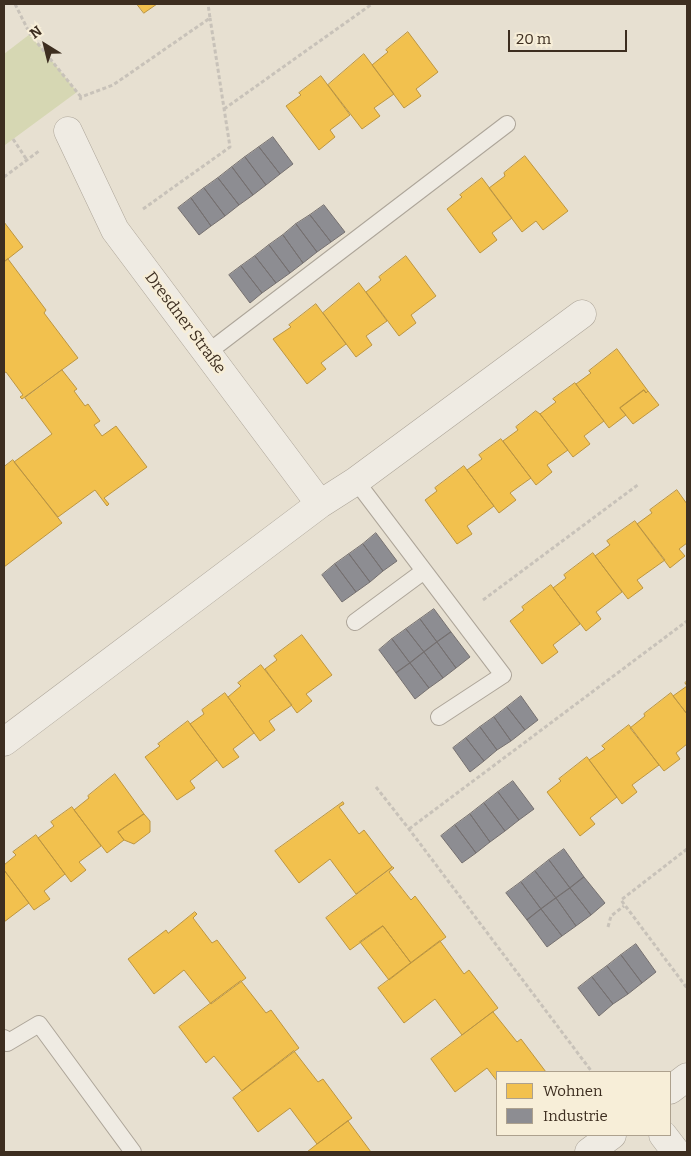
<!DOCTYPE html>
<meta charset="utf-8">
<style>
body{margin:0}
#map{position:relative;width:691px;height:1156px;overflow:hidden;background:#e7e0d1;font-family:Bitter,serif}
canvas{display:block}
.frame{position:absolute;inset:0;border:5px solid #3d2e20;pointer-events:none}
.legend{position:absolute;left:496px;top:1071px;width:175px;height:65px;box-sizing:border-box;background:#f7eed8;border:1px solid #ada18e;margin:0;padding:6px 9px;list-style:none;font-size:15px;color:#3d2e20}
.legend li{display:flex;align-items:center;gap:10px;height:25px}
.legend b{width:25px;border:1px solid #ada18e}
.north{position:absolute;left:20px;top:20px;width:50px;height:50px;-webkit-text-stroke:4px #f7eed8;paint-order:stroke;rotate:324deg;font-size:14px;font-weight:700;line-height:20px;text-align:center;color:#3d2e20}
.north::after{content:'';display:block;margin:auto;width:18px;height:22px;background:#3d2e20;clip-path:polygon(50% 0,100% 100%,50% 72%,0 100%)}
.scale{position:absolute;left:508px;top:30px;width:119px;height:22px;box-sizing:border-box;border:2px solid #3d2e20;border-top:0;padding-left:6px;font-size:15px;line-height:18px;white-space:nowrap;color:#3d2e20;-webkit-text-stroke:4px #f7eed8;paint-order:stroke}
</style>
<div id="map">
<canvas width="691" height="1156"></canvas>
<div class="frame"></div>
<ul class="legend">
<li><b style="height:14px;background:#f2c14e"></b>Wohnen</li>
<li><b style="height:14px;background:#8d8d92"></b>Industrie</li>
</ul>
<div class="north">N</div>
<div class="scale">20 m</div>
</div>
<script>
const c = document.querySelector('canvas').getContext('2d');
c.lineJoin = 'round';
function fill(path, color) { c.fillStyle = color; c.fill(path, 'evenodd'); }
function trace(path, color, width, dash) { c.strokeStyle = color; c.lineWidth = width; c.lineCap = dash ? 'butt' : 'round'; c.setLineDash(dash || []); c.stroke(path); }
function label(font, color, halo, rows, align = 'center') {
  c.font = font + ' Bitter,serif'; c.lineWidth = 5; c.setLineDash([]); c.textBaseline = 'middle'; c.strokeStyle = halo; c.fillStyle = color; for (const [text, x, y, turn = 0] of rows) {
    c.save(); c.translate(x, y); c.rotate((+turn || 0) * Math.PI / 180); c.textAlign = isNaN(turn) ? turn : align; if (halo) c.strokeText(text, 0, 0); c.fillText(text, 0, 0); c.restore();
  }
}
fill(new Path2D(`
 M 30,34 L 77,92 L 5,145 L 4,54 Z`), '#d6d7b3');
const homes = new Path2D(`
 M 137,4 L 157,4 L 144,13 Z
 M 408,32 L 438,72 L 416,89 L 421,96 L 404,108 L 372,65 L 388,52 L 386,50 Z
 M 364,54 L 394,94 L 374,108 L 380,116 L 362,129 L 328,85 Z
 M 321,76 L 350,115 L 330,130 L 335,137 L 319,150 L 286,106 L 301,95 L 299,93 Z
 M 525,156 L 568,211 L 543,230 L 536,221 L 522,232 L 489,188 L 505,176 L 504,173 Z
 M 482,178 L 512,218 L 492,233 L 497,240 L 480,253 L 447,209 L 462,197 L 460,195 Z
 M 4,222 L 23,247 L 4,262 Z
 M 406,256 L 436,296 L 411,315 L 416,323 L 399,336 L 366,292 L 381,280 L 379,277 Z
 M 8,259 L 46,310 L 44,313 L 78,358 L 22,399 L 20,397 L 23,395 L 6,372 L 4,373 L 4,262 Z
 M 359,283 L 387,321 L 366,336 L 372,345 L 356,357 L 323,313 Z
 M 316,304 L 346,344 L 321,363 L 326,369 L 307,384 L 273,339 L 291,327 L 289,325 Z
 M 617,349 L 648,391 L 646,393 L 644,390 L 620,408 L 626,415 L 609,428 L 576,384 L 591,373 L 589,371 Z
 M 62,370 L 77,389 L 74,391 L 85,406 L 88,404 L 100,421 L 94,425 L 102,436 L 116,426 L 147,467 L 104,498 L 109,504 L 107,506 L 95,490 L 58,517 L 14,462 L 52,434 L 25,398 Z
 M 575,383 L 604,421 L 584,436 L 590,444 L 573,457 L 540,414 L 556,402 L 553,399 Z
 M 644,390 L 646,393 L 648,391 L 659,405 L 633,424 L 620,408 Z
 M 536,411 L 540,414 L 568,450 L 547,465 L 552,472 L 536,485 L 503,441 L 518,430 L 516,427 Z
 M 501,439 L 531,478 L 510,493 L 516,500 L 499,513 L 467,470 L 482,459 L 479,455 Z
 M 13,460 L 62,523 L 4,567 L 4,467 Z
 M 464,466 L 494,506 L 467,526 L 472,534 L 457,544 L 425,500 L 437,491 L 435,488 Z
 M 677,490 L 687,504 L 687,543 L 679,549 L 685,556 L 670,568 L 637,524 L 652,513 L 650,510 Z
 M 635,521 L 665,560 L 637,580 L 643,588 L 628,599 L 595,556 L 610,545 L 607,541 Z
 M 593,553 L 622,592 L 596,612 L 601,619 L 586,631 L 553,588 L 566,578 L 564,575 Z
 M 551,585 L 580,624 L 553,645 L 558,652 L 542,664 L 510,621 L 524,610 L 522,607 Z
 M 302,635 L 332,675 L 306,694 L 312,701 L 297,713 L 265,669 L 277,660 L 274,656 Z
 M 261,665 L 292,705 L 269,721 L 275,730 L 260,741 L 228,697 L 241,686 L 238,683 Z
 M 687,681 L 687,714 L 673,696 L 687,686 L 685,683 Z
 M 225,693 L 254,733 L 233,749 L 239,757 L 223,768 L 190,724 L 204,714 L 202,710 Z
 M 671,693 L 687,714 L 687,744 L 676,753 L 680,759 L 664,771 L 630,728 L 645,716 L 644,714 Z
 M 188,721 L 217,760 L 190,781 L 195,788 L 177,800 L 145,757 L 160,746 L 158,744 Z
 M 629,725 L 659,765 L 632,785 L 637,792 L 622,804 L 589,760 L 605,749 L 602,746 Z
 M 587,757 L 617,797 L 590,818 L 595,824 L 580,836 L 547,792 L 561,781 L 559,779 Z
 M 115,774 L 144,814 L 118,832 L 124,840 L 107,853 L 74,810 L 89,798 L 88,796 Z
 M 343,802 L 344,804 L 339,807 L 359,834 L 364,830 L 392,867 L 356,894 L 330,859 L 299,883 L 275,851 Z
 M 72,807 L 101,846 L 79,862 L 86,870 L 71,882 L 38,838 L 54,826 L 51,822 Z
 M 144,814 L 150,821 L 150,832 L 134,844 L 124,840 L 118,832 Z
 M 36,835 L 65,874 L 44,891 L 50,899 L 34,910 L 4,870 L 4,865 L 16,855 L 13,852 Z
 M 393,867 L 394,868 L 389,872 L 411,900 L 415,896 L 446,937 L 411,963 L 383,926 L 350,950 L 326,918 Z
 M 4,870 L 29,903 L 4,922 Z
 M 195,912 L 197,914 L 193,918 L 212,943 L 217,940 L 246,978 L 211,1004 L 184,970 L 154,994 L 128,959 L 166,930 L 168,933 Z
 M 383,926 L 411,963 L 389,980 L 360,942 Z
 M 440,941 L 464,974 L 469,970 L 498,1008 L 462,1035 L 435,999 L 404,1023 L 378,988 Z
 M 241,981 L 266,1013 L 271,1010 L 299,1048 L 242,1091 L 214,1056 L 206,1063 L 179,1027 Z
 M 493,1012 L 517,1042 L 521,1039 L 546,1072 L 497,1072 L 497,1081 L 487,1068 L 455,1092 L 431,1059 Z
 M 294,1051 L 318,1082 L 323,1079 L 352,1118 L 317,1144 L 290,1108 L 258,1132 L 233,1098 Z
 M 348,1121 L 371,1152 L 307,1152 L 317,1144 Z`);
fill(homes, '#f2c14e');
trace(homes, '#bc9540', 1);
const industry = new Path2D(`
 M 273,137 L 293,164 L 280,174 L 259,147 Z
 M 259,147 L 280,174 L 266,185 L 245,157 Z
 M 245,157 L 266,185 L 253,195 L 232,167 Z
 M 232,167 L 253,195 L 239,205 L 218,178 Z
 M 218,178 L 239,205 L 225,216 L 204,188 Z
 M 204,188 L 225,216 L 211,226 L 191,198 Z
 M 191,198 L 211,226 L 199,235 L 178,208 Z
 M 324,205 L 345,232 L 331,242 L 310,215 Z
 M 310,215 L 331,242 L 317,252 L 296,224 Z
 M 296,224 L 317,252 L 303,263 L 283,235 Z
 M 283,235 L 303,263 L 290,273 L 269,245 Z
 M 269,245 L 290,273 L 276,283 L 255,256 Z
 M 255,256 L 276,283 L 262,293 L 241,266 Z
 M 241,266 L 262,293 L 250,303 L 229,275 Z
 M 376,533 L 397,561 L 383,571 L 363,544 Z
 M 363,544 L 383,571 L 370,582 L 349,554 Z
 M 349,554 L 370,582 L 356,592 L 335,564 Z
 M 335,564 L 356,592 L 342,602 L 322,575 Z
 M 434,609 L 451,632 L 437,642 L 420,619 Z
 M 420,619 L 437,642 L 424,652 L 406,629 Z
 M 406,629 L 424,652 L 410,663 L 392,639 Z
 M 451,632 L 470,657 L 456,668 L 437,642 Z
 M 392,639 L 410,663 L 396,673 L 379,650 Z
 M 437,642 L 456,668 L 443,678 L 424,652 Z
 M 424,652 L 443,678 L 429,688 L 410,663 Z
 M 410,663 L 429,688 L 415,699 L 396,673 Z
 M 521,696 L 538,720 L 525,730 L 507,707 Z
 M 507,707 L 525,730 L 511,741 L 494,717 Z
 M 494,717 L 511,741 L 497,750 L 480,727 Z
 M 480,727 L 497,750 L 484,761 L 466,738 Z
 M 466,738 L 484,761 L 470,772 L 453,748 Z
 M 513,781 L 534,809 L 519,820 L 498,792 Z
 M 498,792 L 519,820 L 505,831 L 484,803 Z
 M 484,803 L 505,831 L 490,842 L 470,814 Z
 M 470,814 L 490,842 L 476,853 L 455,825 Z
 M 455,825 L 476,853 L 462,863 L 441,836 Z
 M 564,849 L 584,877 L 570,888 L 549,860 Z
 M 549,860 L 570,888 L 556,898 L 535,871 Z
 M 535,871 L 556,898 L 541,909 L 521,882 Z
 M 584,877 L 605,903 L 591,915 L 570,888 Z
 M 521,882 L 541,909 L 527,920 L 506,893 Z
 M 570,888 L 591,915 L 576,926 L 556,898 Z
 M 556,898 L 576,926 L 562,936 L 541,909 Z
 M 541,909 L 562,936 L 547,947 L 527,920 Z
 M 636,944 L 656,972 L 642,983 L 621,955 Z
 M 621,955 L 642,983 L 628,994 L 607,966 Z
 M 607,966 L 628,994 L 613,1004 L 592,977 Z
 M 592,977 L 613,1004 L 599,1016 L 578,988 Z`);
fill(industry, '#8d8d92');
trace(industry, '#757070', 1);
const service = new Path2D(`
 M 207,353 L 507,124
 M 356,481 L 503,675 L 439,717
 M 355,622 L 424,571
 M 4,1038 L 7,1043 L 39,1024 L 133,1152`);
const minor = new Path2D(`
 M 68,131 L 115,230 L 320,504
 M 4,742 L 320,504 L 356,481 L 582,314
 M 670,1090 L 687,1077
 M 663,1135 L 676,1152
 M 589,1152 L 612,1135`);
trace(service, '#ada599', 18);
trace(minor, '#ada599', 29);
trace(new Path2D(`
 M 15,4 L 30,34 L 81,97
 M 80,100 L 81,97 L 113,85 L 210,18 L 208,4
 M 224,109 L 372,4
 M 13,139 L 27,160
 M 4,177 L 39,151
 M 143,209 L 230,147 L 210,18
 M 483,600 L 639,484
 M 376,787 L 409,829 L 592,1072
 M 409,829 L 687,621
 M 687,849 L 621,900 L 687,988
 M 608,927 L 611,916 L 624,906`), '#c8c2b9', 3, [4, 2.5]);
trace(service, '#efebe3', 16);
trace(minor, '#efebe3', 28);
label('16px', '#3d2e20', '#f7eed8', [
 ["Dresdner Straße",185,323,53]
]);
</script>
